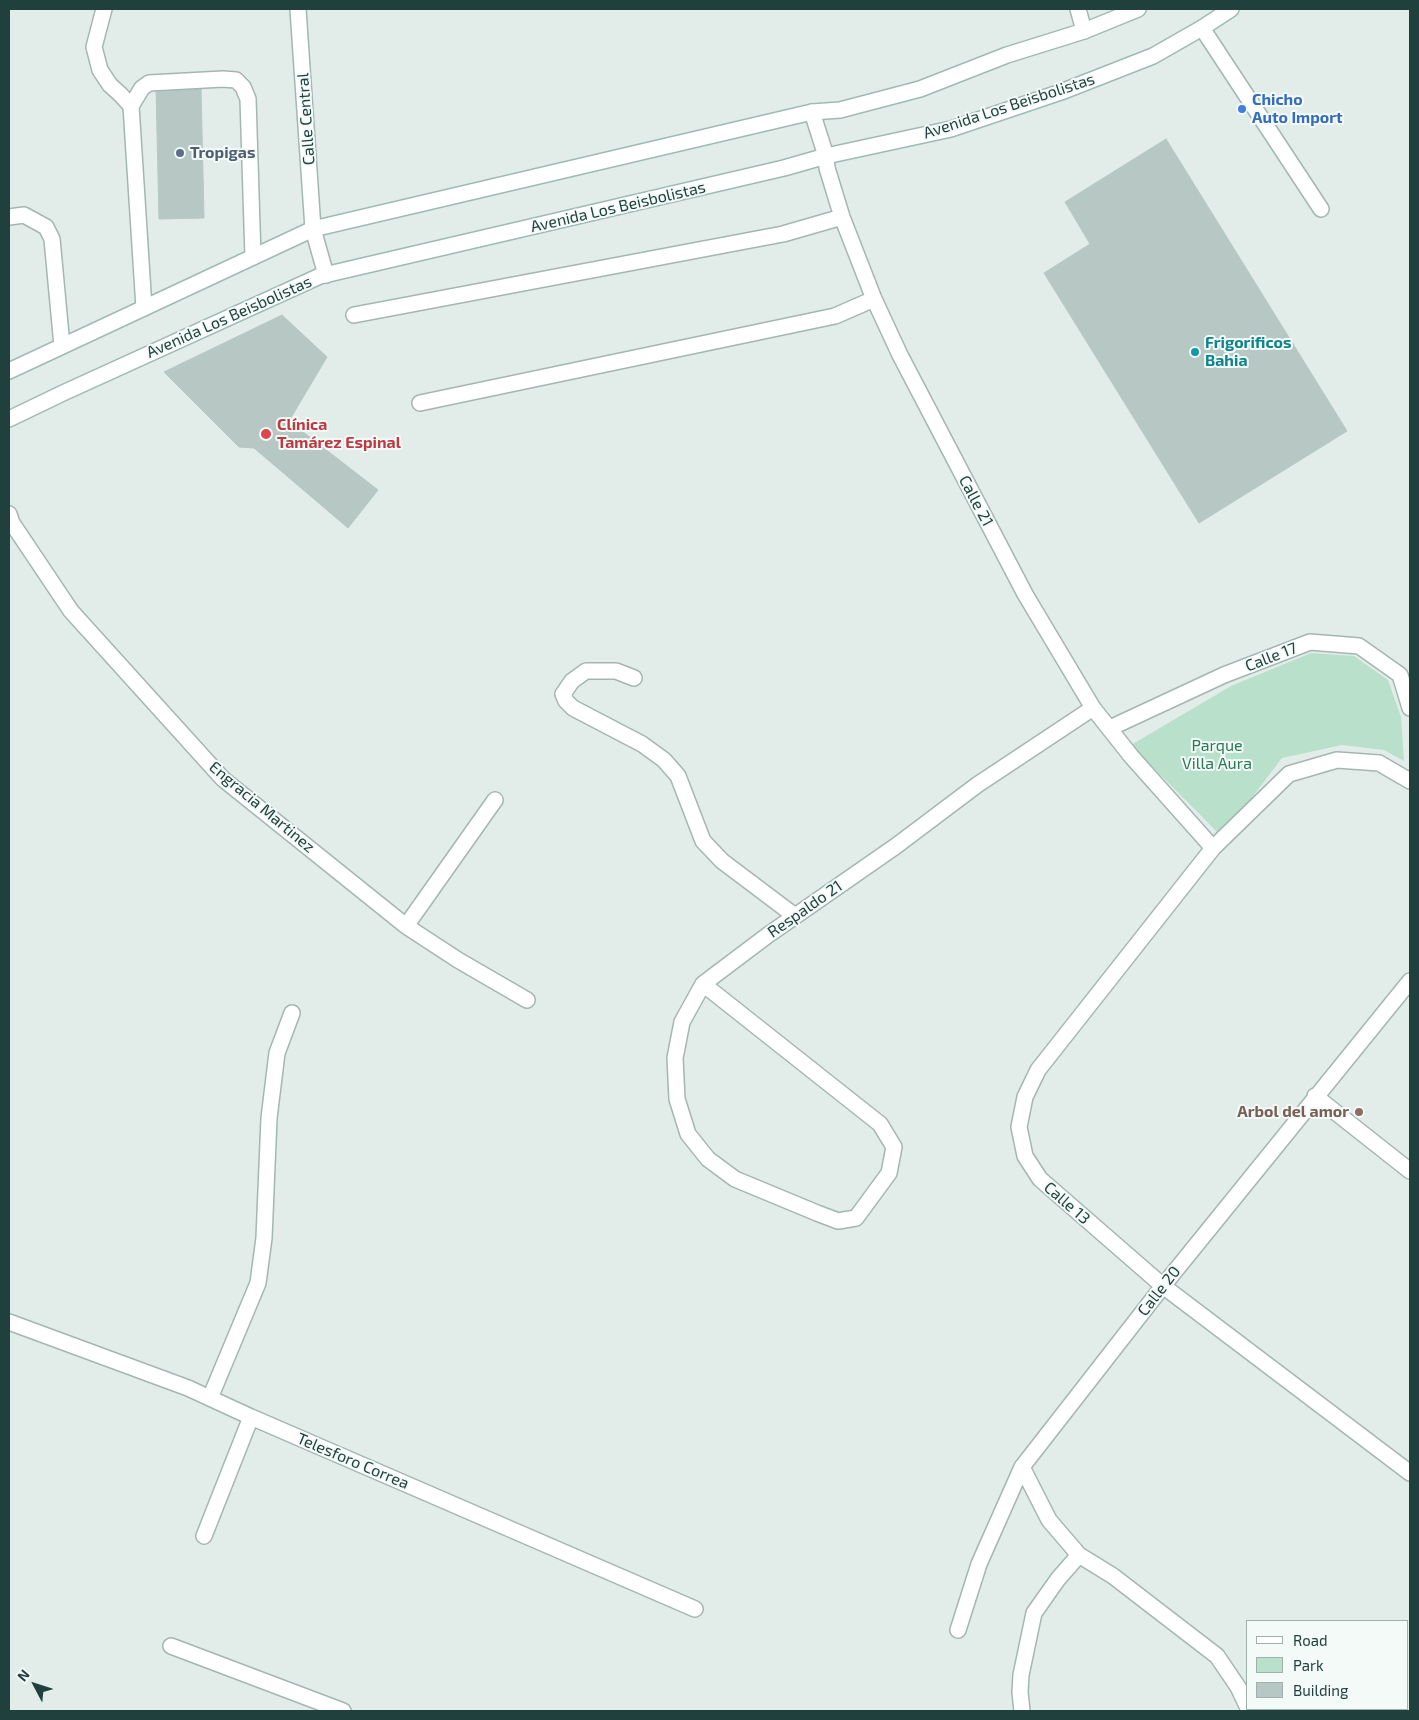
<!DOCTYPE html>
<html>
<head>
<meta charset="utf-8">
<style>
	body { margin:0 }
	#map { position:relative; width:1419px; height:1720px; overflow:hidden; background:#e2edea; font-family:"Exo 2",sans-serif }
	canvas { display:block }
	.frame { position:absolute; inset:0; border:10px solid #20403d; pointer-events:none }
	.legend { position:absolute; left:1246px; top:1620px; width:162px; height:90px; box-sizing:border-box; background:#f3faf7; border:1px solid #9fb0ad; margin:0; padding:6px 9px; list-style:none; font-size:15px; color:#20403d }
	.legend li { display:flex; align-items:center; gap:10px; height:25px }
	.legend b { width:25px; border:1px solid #9fb0ad }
	.north { position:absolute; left:10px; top:1660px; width:50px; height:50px; -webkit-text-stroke:4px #f3faf7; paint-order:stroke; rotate:310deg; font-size:14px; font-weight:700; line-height:20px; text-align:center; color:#20403d }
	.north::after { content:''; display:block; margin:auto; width:18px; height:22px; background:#20403d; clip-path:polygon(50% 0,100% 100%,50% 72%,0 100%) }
</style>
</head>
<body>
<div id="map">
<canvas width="1419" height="1720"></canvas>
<div class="frame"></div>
<ul class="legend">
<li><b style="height:6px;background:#fff"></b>Road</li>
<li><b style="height:14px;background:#b9e0ca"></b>Park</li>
<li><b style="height:14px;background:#b7c8c4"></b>Building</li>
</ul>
<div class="north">N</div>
</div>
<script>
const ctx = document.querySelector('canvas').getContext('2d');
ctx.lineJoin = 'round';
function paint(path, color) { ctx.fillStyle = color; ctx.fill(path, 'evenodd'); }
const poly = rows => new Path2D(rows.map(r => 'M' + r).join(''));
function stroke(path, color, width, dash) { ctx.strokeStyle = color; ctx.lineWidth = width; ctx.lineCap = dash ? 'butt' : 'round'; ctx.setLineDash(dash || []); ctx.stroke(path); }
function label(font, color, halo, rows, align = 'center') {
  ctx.font = font + ' "Exo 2",sans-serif'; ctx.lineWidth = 4; ctx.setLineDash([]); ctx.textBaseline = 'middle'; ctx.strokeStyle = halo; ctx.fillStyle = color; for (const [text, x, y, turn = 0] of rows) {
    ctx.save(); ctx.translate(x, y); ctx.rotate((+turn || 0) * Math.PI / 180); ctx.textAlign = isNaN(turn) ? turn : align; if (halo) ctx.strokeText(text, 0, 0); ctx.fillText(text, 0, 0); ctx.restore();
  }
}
const green = poly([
	[1311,653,1354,656,1388,680,1401,717,1404,761,1384,750,1342,745,1282,758,1222,837,1131,745,1231,686]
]);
const building = poly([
	[201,87,204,218,159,219,156,88,201,87],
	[1166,139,1347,431,1199,523,1044,273,1090,244,1065,202,1166,139],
	[282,315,327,357,289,421,378,490,348,528,254,448,239,447,164,372,282,315]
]);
const lane = poly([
	[104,9,94,47,100,70,110,85,120,94,131,106],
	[1078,9,1084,31],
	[1202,28,1321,209],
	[9,217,24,215,46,227,52,239,62,346],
	[144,308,131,106,142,88,149,83,223,79,236,80,243,87,248,99,253,257],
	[171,1646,343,1711]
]);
const street = poly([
	[298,9,313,229,326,275],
	[812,112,826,156,827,168,842,217,874,299,900,355,1025,594,1093,708,1131,756,1213,848],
	[354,315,783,234,842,217],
	[420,403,835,316,874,299],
	[9,514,12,523,71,611,223,779,406,926,458,960,527,1000],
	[634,678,616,671,586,671,572,681,563,694,566,701,573,708,642,744,664,760,678,776,703,841,722,861,795,916],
	[1110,728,1224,675,1310,642,1359,646,1400,675,1410,708],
	[1410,781,1379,763,1337,760,1289,774,1213,848,1038,1070,1025,1097,1019,1127,1025,1156,1040,1179,1163,1286,1410,1473],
	[406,926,495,800],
	[703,984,880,1124,894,1147,889,1173,856,1218,838,1221,817,1213,735,1179,708,1159,688,1134,677,1099,675,1058,682,1022,703,984,768,935,896,846,977,785,1093,708],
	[1315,1096,1410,1171],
	[9,1322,188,1388,251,1417,695,1609],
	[210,1398,258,1283,264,1238,269,1118,277,1053,292,1013],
	[1022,1467,1049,1520,1079,1555,1113,1576,1217,1656,1238,1687,1248,1708],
	[204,1536,251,1417],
	[958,1630,979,1564,1022,1467,1163,1286,1410,981],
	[1022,1711,1020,1692,1021,1675,1034,1613,1058,1579,1079,1555]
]);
const secondary = poly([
	[9,371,313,229,812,112,840,110,920,89,1007,55,1084,31,1138,9],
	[9,419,63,393,320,276,784,168,826,156,951,129,1061,92,1153,56,1202,28,1231,9]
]);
const markers = [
	[1242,109,5,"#3f7fe0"],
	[180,153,5,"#5c6f8a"],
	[1195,352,5,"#0f9aa8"],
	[266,434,6,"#e0444e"],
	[1359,1112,5,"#8d6e63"]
];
const shopNames = [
	["Chicho",1252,100],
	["Auto Import",1252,118]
];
const streetNames = [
	["Avenida Los Beisbolistas",1009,106,-18],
	["Calle Central",306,119,-94],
	["Avenida Los Beisbolistas",618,207,-13],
	["Avenida Los Beisbolistas",229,317,-24],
	["Calle 21",976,501,62],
	["Calle 17",1271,657,-21],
	["Engracia Martinez",262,807,40],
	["Respaldo 21",805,909,-35],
	["Calle 13",1067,1203,41],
	["Calle 20",1159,1291,-52],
	["Telesforo Correa",353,1461,23]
];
const serviceNames = [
	["Tropigas",190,153]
];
const cultureNames = [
	["Frigorificos",1205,343],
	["Bahia",1205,361]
];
const healthNames = [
	["Clínica",277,425],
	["Tamárez Espinal",277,443]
];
const parkNames = [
	["Parque",1217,746],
	["Villa Aura",1217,764]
];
const educationNames = [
	["Arbol del amor",1349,1112]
];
paint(green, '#b9e0ca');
paint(building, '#b7c8c4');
stroke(building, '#b4c8c3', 1);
stroke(lane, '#a4b6b3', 18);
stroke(street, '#a4b6b3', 18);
stroke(secondary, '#9fbab5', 18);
stroke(lane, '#fff', 15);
stroke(street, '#fff', 15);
stroke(secondary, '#fff', 15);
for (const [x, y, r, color] of markers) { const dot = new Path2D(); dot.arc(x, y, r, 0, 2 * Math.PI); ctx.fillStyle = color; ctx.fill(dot); stroke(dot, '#f3faf7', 2); }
label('bold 16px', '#366cbe', '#f3faf7', shopNames, 'left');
label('16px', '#20403d', '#f3faf7', streetNames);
label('bold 16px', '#4e5e75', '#f3faf7', serviceNames, 'left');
label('bold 16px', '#0d838f', '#f3faf7', cultureNames, 'left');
label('bold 16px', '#be3a42', '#f3faf7', healthNames, 'left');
label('16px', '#277a55', '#f3faf7', parkNames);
label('bold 16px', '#785e54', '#f3faf7', educationNames, 'right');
</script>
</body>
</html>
